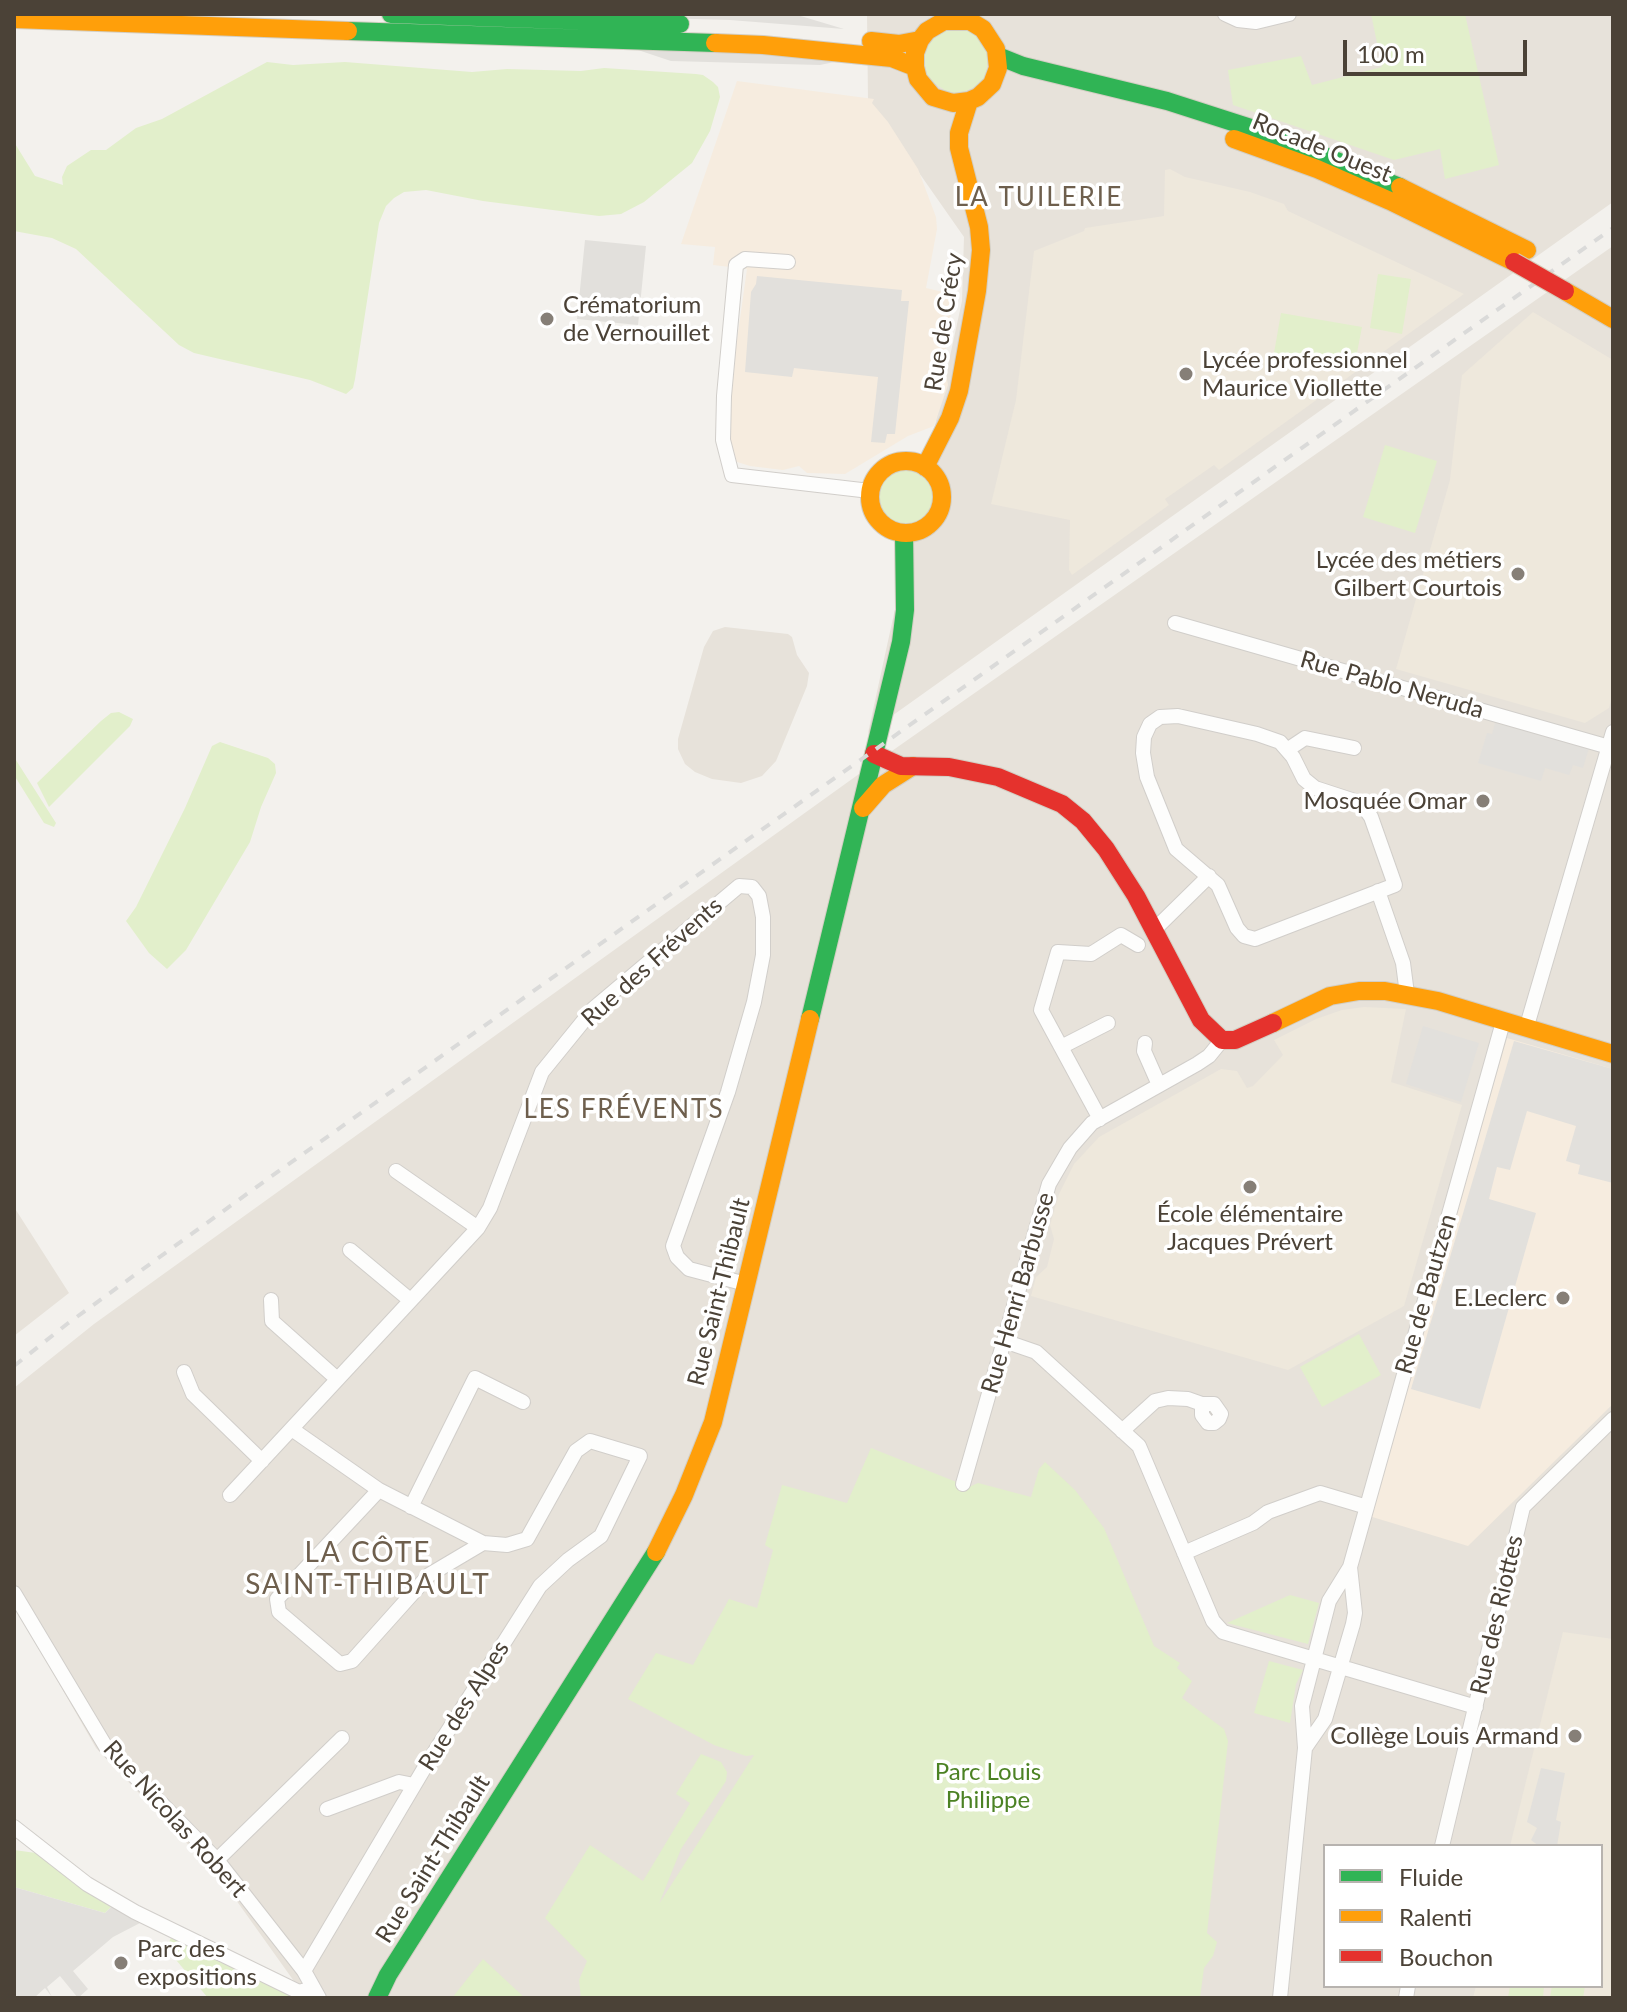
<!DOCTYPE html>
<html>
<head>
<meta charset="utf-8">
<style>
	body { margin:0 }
	#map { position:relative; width:1627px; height:2012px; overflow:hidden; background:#f3f1ed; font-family:Lato,sans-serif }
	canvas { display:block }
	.frame { position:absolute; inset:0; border:16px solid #4b4237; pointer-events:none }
	.legend { position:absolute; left:1323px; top:1844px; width:280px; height:144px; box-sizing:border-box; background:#fff; border:2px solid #b7b3af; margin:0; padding:10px 14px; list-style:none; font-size:24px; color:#4b4237 }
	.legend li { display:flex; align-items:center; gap:16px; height:40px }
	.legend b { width:40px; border:2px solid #b7b3af }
	.scale { position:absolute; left:1343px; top:40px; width:184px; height:36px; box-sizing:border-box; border:4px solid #4b4237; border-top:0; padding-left:10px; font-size:24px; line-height:28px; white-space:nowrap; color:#4b4237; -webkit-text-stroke:6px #fff; paint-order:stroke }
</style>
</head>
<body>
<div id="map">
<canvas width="1627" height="2012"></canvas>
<div class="frame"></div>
<ul class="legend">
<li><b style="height:10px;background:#30b455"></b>Fluide</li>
<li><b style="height:10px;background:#ff9f0a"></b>Ralenti</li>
<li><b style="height:10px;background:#e5322d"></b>Bouchon</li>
</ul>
<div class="scale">100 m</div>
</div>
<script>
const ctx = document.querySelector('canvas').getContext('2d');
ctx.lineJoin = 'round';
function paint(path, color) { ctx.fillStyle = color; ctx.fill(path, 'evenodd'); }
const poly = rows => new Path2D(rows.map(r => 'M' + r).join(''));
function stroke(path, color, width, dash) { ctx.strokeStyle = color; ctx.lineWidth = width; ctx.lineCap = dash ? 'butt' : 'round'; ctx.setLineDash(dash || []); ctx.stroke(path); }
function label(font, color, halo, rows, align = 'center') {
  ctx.font = font + ' Lato,sans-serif'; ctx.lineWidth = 7; ctx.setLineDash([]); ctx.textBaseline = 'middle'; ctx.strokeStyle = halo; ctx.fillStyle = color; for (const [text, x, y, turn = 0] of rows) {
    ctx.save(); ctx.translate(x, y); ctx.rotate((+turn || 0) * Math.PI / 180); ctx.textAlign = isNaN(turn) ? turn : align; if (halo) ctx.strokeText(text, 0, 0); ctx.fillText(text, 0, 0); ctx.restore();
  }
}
const residential = poly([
	[867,14,1613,14,1613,202,868,733,962,301,964,237,868,100],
	[1613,246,1613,1998,306,1998,221,1879,96,1748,14,1605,14,1388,94,1324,859,774],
	[1325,1846,1601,1846,1601,1986,1325,1986],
	[725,627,788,634,792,637,797,655,809,673,807,686,776,761,762,776,741,783,712,779,695,772,685,764,678,749,678,739,704,647,713,631],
	[14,1207,69,1293,14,1336]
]);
const commercial = poly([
	[737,81,874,99,872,103,888,122,918,169,936,217,937,229,926,288,943,292,959,284,951,312,944,362,948,385,934,426,908,436,845,474,807,473,799,466,783,470,750,466,734,461,722,446,747,269,713,265,715,247,681,244],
	[1507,1038,1613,1069,1613,1404,1468,1546,1369,1516]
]);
const education = poly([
	[1170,169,1185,177,1250,192,1284,204,1288,211,1464,294,1219,470,1214,465,1165,499,1169,505,1072,575,1069,570,1070,520,991,504,1016,400,1034,251,1084,231,1085,228,1164,216,1165,170],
	[1533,312,1613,360,1613,694,1609,708,1585,723,1396,669,1450,480,1462,375],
	[1364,1007,1406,1009,1391,1082,1462,1105,1404,1306,1288,1370,1031,1296,1036,1277,1047,1267,1054,1239,1050,1225,1059,1194,1074,1164,1099,1137,1221,1069,1237,1071,1247,1088,1253,1086,1283,1055,1274,1040,1316,1019,1342,1010],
	[1563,1632,1613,1639,1613,1998,1473,1998,1476,1986,1601,1986,1601,1846,1510,1846]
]);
const green = poly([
	[1371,14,1465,14,1499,165,1445,179,1440,149,1394,160,1233,105,1228,70,1301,56,1312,85,1382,67],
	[965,25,990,49,984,83,954,96,926,78,924,45,931,35],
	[267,62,293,65,345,62,472,72,507,69,581,71,604,68,696,74,703,75,713,82,718,87,720,97,710,131,692,163,644,202,621,214,599,216,483,201,426,190,404,192,394,198,386,206,379,223,355,379,353,388,346,394,310,380,194,353,179,345,76,249,52,238,14,231,14,142,35,176,63,185,62,177,67,166,91,150,106,150,136,128,162,119],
	[1378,274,1411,279,1402,334,1370,328],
	[1281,313,1362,327,1354,368,1274,353],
	[1385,445,1437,461,1415,533,1363,517],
	'878 497a28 28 0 1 1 56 0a28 28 0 1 1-56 0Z',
	[119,712,133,719,130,726,49,807,37,783,101,721,111,713],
	[220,742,268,758,275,764,276,773,261,807,250,842,186,950,167,969,149,953,126,921,136,907,185,808,212,746],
	[14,757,56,823,54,827,44,823,14,775],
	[1359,1334,1381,1375,1322,1407,1300,1367],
	[871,1448,969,1487,978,1483,1031,1497,1039,1469,1045,1462,1075,1490,1104,1528,1154,1646,1180,1663,1177,1668,1192,1681,1182,1698,1224,1729,1228,1741,1207,1933,1217,1942,1213,1956,1204,1968,1200,1998,581,1998,579,1980,587,1961,545,1918,590,1845,643,1881,690,1803,676,1794,701,1754,721,1762,727,1772,726,1781,681,1849,659,1904,754,1755,746,1756,714,1745,628,1699,656,1653,693,1665,729,1599,757,1608,773,1550,765,1545,782,1485,847,1503],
	[1290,1595,1319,1603,1308,1644,1227,1623],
	[1269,1661,1303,1670,1296,1684,1290,1723,1254,1713],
	[14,1850,36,1853,77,1886,112,1906,105,1913,14,1887],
	[171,1938,279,1988,293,1998,208,1998,166,1948],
	[483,1959,525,1998,452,1998],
	[1510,1986,1544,1986,1543,1998,1508,1998],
	[1552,1986,1585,1986,1583,1998,1550,1998]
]);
const parking = poly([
	[638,14,794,14,844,29,730,20,624,17],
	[626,46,844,60,820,65,671,61],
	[585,240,646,246,638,325,577,319],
	[757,276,902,290,901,301,909,301,895,434,887,434,885,443,871,442,878,377,794,368,792,377,745,372,751,292,756,284],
	[1495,723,1589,748,1583,768,1573,765,1569,775,1545,768,1541,781,1478,763,1487,733,1492,734],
	[1423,1026,1479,1043,1461,1102,1406,1084],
	[1514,1041,1613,1069,1613,1183,1578,1174,1580,1165,1566,1161,1576,1126,1527,1111,1510,1170,1497,1167,1489,1199,1536,1213,1480,1409,1411,1389],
	[1541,1768,1565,1773,1556,1820,1561,1822,1557,1846,1539,1846,1531,1840,1537,1828,1527,1822],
	[14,1887,105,1913,112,1906,140,1923,113,1937,73,1971,88,1989,78,1998,60,1976,47,1987,52,1997,45,1988,34,1998,14,1998]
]);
const street = poly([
	[1225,14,1238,20,1256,22,1289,14],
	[788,262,745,259,736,265,724,396,723,440,732,475,870,491],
	[1175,623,1609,747],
	[1178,716,1257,734,1280,742,1293,757,1304,779,1315,788,1361,803,1371,817,1395,885,1255,939,1244,936,1237,928,1218,885,1176,849,1147,777,1143,753,1144,737,1150,724,1160,717,1178,716],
	[1287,750,1305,738,1354,748],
	[1378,891,1403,963,1407,994],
	[1154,930,1209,876],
	[1526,1029,1613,732],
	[1145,1043,1144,1051,1159,1085],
	[1061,1047,1108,1023],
	[1100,1119,1041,1010,1058,952,1091,954,1121,935,1138,945],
	[396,1171,478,1228],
	[350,1250,410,1300],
	[271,1300,272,1321,336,1378],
	[1004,1341,1036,1352,1139,1446,1213,1621,1223,1632,1476,1707],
	[184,1372,193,1394,262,1461],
	[293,1430,379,1490,483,1543,507,1545,527,1539,576,1451,590,1441,640,1456,601,1536,568,1560,540,1586,425,1767,304,1971],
	[1122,1431,1155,1401,1168,1398,1188,1399,1202,1404,1202,1415,1208,1423,1214,1423,1219,1419,1221,1414,1214,1404,1202,1404],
	[963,1484,1049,1184,1070,1148,1092,1123,1197,1064,1209,1056,1222,1040],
	[379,1490,277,1599,279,1612,340,1664,352,1661,429,1575,483,1543],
	[230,1495,478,1228,490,1208,542,1072,594,1008,739,886,752,887,759,896,763,917,763,955,754,1002,728,1092,673,1246,677,1257,689,1269,746,1284],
	[411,1507,475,1378,523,1402],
	[1184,1553,1253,1523,1268,1512,1320,1493,1367,1507],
	[14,1593,106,1747,217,1860,304,1971,319,1998],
	[1305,1748,1325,1719,1353,1624,1355,1613,1350,1567],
	[327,1809,399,1782,414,1785],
	[14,1827,87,1884,135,1912,299,1992,313,1988],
	[1442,1846,1523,1507,1613,1419],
	[217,1860,342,1738],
	[1280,1998,1305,1748,1302,1706,1329,1601,1350,1567,1503,1022],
	[1406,1998,1408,1986]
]);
const fast = poly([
	[391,14,680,24],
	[348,31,715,43],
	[998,56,1023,66,1167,101,1276,136,1400,187],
	[810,1019,901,642,905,610,904,533],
	[377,1998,388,1975,656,1552]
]);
const slow = poly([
	[14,19,348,31],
	[871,41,899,44,920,40,927,31,944,21,970,21,983,29,996,49,998,68,992,84,978,97,969,101,953,103,933,97,918,79,915,67,915,53,920,40],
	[715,43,763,45,892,58,915,67],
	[1234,139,1317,169,1390,201,1514,262],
	[1400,187,1527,250],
	[1565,291,1613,319],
	'870 497a36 36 0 1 1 72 0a36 36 0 1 1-72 0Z',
	[925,467,950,418,959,391,977,291,981,250,979,227,959,148,959,133,969,101],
	[863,808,883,785,913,766],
	[1273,1023,1330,996,1359,991,1385,991,1438,1001,1613,1054],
	[656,1552,684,1495,713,1422,810,1019]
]);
const jam = poly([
	[874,754,901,766,949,767,998,777,1062,804,1083,821,1106,849,1136,896,1201,1020,1222,1040,1235,1040,1273,1023]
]);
const rail = poly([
	[14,1366,67,1324,269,1178,1613,228]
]);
const jamBridge = poly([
	[1514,262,1565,291]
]);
const markers = [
	[547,319,8,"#867f77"],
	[1186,374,8,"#867f77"],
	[1518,574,8,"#867f77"],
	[1483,801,8,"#867f77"],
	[1250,1187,8,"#867f77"],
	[1563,1298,8,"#867f77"],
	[1575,1736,8,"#867f77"],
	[121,1963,8,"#867f77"]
];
const streetNames = [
	["Rocade Ouest",1322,148,22],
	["Rue de Crécy",944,322,-81],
	["Rue Pablo Neruda",1392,685,16],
	["Rue des Frévents",652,962,-42],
	["Rue Saint-Thibault",719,1292,-76],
	["Rue Henri Barbusse",1018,1293,-74],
	["Rue de Bautzen",1426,1294,-74],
	["Rue des Riottes",1497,1615,-77],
	["Rue des Alpes",464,1706,-58],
	["Rue Nicolas Robert",175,1819,48],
	["Rue Saint-Thibault",433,1859,-58]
];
const poiNames = [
	["Crématorium",563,305,"left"],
	["de Vernouillet",563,333,"left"],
	["Lycée professionnel",1202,360,"left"],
	["Maurice Viollette",1202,388,"left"],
	["Lycée des métiers",1502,560],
	["Gilbert Courtois",1502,588],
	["Mosquée Omar",1467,801],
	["École élémentaire",1250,1214,"center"],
	["Jacques Prévert",1250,1242,"center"],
	["E.Leclerc",1547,1298],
	["Collège Louis Armand",1559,1736],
	["Parc des",137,1949,"left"],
	["expositions",137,1977,"left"]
];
const parkNames = [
	["Parc Louis",988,1772],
	["Philippe",988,1800]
];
const neighbourhoodNames = [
	["LA TUILERIE",1039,198],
	["LES FRÉVENTS",624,1110]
];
const quarterNames = [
	["LA CÔTE",368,1553],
	["SAINT-THIBAULT",368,1585]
];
paint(residential, '#e7e2da');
paint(commercial, '#f6ecdf');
paint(education, '#eee8dc');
paint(green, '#e2efcb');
paint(parking, '#e2e0dc');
stroke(street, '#d1ceca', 16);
stroke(fast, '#d3cec3', 20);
stroke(slow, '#d3cec3', 20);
stroke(jam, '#d3cec3', 20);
stroke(street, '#fdfdfc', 14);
stroke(fast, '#30b455', 18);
stroke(slow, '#ff9f0a', 18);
stroke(jam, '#e5322d', 18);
stroke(rail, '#dadad9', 4, [10, 10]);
stroke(jamBridge, '#d6ccb9', 20, []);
stroke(jamBridge, '#e5322d', 18);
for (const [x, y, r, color] of markers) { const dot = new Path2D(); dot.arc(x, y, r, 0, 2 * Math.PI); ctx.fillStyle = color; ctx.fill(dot); stroke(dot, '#fff', 3); }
label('24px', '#4b4237', '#fff', streetNames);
label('24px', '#4b4237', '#fff', poiNames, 'right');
label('24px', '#4c8224', '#fff', parkNames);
ctx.letterSpacing = '2px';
label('26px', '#6e5f4d', '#fff', neighbourhoodNames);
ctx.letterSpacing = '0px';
ctx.letterSpacing = '2px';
label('28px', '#6e5f4d', '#fff', quarterNames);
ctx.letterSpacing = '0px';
</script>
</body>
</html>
